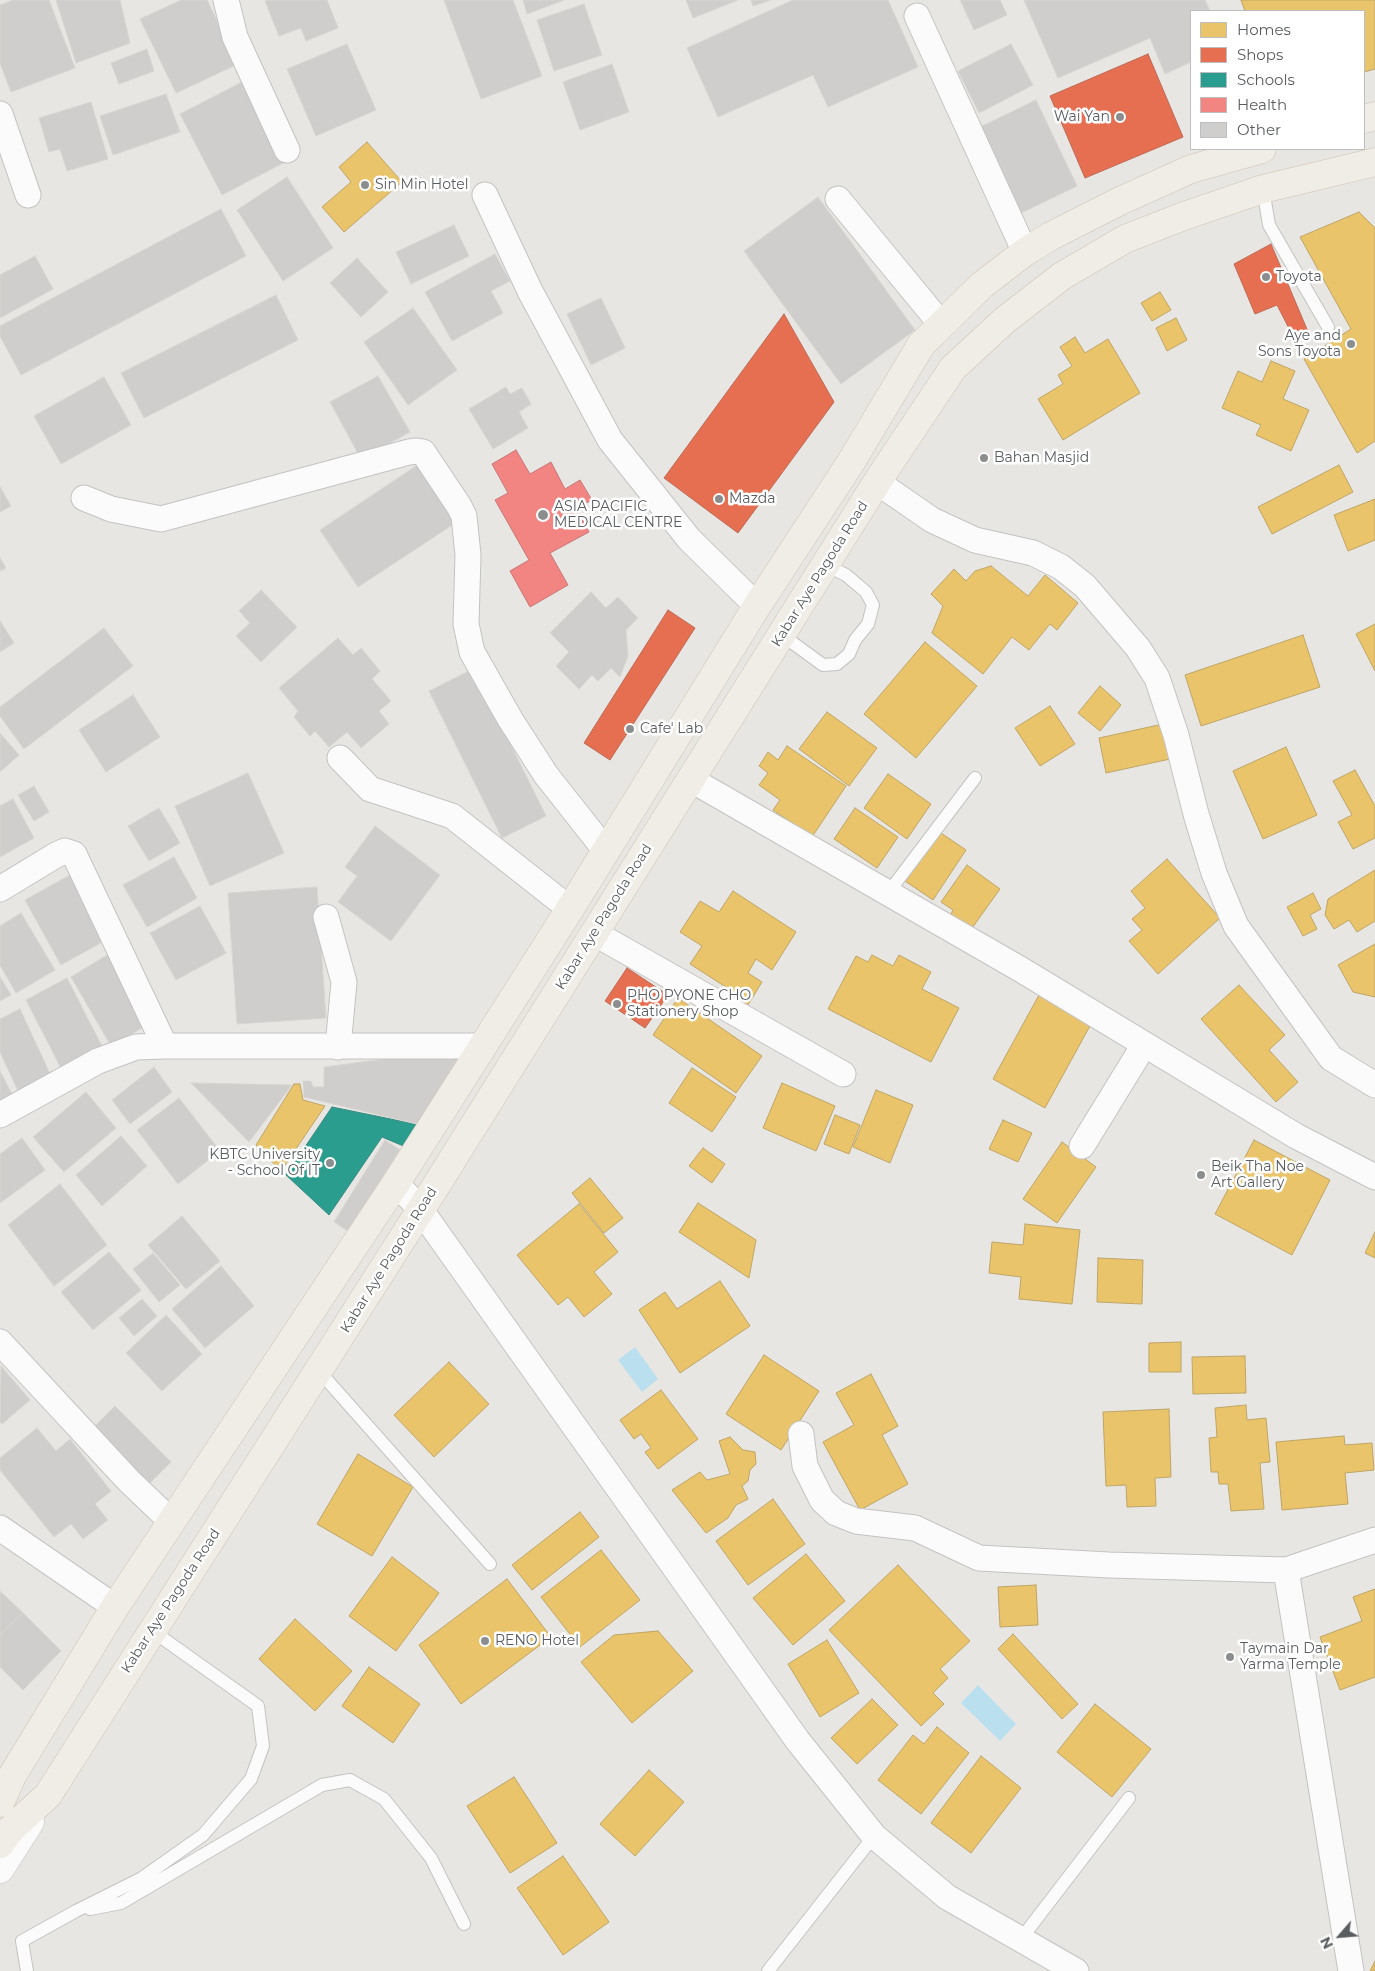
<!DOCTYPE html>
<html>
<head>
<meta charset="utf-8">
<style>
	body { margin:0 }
	#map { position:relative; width:1375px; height:1971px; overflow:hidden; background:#e8e6e2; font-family:Montserrat,sans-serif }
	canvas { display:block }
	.legend { position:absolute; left:1190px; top:10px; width:175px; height:140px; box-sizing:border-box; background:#fff; border:1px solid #bdbebf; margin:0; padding:6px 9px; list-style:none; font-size:15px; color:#595d60 }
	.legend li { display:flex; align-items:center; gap:10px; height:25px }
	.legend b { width:25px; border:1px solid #bdbebf }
	.north { position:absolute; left:1315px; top:1911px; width:50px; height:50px; -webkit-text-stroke:4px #fff; paint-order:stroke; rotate:243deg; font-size:14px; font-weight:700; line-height:20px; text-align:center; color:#595d60 }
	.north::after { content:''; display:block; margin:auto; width:18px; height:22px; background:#595d60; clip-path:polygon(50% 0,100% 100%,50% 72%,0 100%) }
</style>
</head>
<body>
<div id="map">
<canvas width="1375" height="1971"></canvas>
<ul class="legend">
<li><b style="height:14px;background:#e9c46a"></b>Homes</li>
<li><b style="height:14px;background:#e76f51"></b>Shops</li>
<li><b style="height:14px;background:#2a9d8f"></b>Schools</li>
<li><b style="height:14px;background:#f28482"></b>Health</li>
<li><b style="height:14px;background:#d0cecc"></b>Other</li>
</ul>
<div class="north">N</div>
</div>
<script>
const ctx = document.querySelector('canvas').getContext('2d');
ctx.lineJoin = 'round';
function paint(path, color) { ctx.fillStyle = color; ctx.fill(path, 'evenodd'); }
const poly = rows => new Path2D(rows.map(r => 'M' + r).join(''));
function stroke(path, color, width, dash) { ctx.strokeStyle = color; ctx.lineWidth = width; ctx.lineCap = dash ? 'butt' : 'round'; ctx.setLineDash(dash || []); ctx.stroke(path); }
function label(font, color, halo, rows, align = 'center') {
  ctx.font = font + ' Montserrat,sans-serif'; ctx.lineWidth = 5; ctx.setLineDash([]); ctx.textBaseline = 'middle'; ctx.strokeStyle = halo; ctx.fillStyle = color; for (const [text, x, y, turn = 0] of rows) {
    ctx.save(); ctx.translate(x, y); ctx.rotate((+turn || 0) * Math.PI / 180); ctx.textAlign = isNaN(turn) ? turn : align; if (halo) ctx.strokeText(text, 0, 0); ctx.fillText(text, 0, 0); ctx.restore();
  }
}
const water = poly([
	[635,1347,658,1379,642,1392,618,1360],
	[978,1685,1016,1724,1000,1741,961,1703]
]);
const homes = poly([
	[1241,0,1375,0,1375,69,1364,72,1364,11,1245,11,1241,0],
	[367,142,402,182,344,232,322,207,351,182,339,167,367,142],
	[1359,212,1375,228,1375,441,1357,453,1304,359,1351,329,1300,237,1359,212],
	[1160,292,1171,310,1152,321,1141,303,1160,292],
	[1176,318,1187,340,1167,351,1156,328,1176,318],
	[1075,337,1085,353,1108,339,1140,393,1063,440,1038,399,1063,384,1058,375,1072,366,1060,347,1075,337],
	[1271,361,1295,371,1283,399,1309,410,1291,451,1256,435,1261,425,1222,408,1238,371,1262,382,1271,361],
	[1339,465,1353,492,1272,534,1258,507,1339,465],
	[1375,499,1375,540,1348,551,1334,515,1375,499],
	[991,566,1028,596,1045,575,1078,603,1057,630,1050,624,1029,650,1012,637,983,674,932,633,943,606,931,594,954,569,966,581,975,571,991,566],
	[1375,624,1375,671,1356,634,1375,624],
	[1303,635,1320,687,1201,726,1185,675,1303,635],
	[925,642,977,686,916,758,864,714,925,642],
	[1100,686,1121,705,1100,731,1078,713,1100,686],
	[1050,706,1075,744,1040,766,1015,728,1050,706],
	[827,712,877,748,849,786,799,749,827,712],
	[1163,724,1170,759,1106,773,1099,738,1163,724],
	[787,746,846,786,812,837,773,810,780,800,759,785,768,773,759,766,768,752,778,760,787,746],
	[1286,747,1317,815,1263,839,1233,771,1286,747],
	[1355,770,1375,806,1375,838,1353,849,1338,822,1352,815,1333,781,1355,770],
	[888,774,931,804,907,839,864,808,888,774],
	[855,808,898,837,877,868,834,839,855,808],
	[938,831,966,850,933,900,905,881,938,831],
	[1167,859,1220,918,1158,974,1129,941,1142,930,1132,919,1145,908,1131,891,1167,859],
	[967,865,1000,889,970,931,950,916,953,910,941,902,967,865],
	[1375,870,1375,921,1357,932,1349,920,1334,929,1325,915,1328,899,1375,870],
	[733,891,796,932,772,970,756,959,748,973,762,982,740,1018,726,1008,735,993,690,964,702,946,680,932,700,901,719,912,733,891],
	[1313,893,1321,909,1310,915,1317,929,1303,936,1287,907,1313,893],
	[1375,944,1375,997,1353,992,1338,965,1375,944],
	[872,955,893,966,899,955,931,972,922,989,959,1008,931,1062,828,1009,856,956,868,962,872,955],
	[1239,985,1285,1035,1269,1050,1298,1082,1276,1102,1201,1019,1239,985],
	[1039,995,1091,1024,1045,1108,993,1079,1039,995],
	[678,998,762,1056,736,1093,653,1035,678,998],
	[692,1068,736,1097,712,1132,669,1103,692,1068],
	[782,1083,835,1106,816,1151,763,1128,782,1083],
	[294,1084,300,1084,303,1100,325,1106,281,1171,256,1145,294,1084],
	[876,1090,913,1105,890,1163,853,1147,876,1090],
	[835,1115,860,1125,849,1154,824,1144,835,1115],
	[1003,1120,1032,1133,1018,1162,989,1149,1003,1120],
	[1254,1140,1330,1180,1292,1255,1215,1214,1254,1140],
	[1062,1142,1096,1167,1057,1223,1023,1199,1062,1142],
	[703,1148,725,1164,712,1183,689,1166,703,1148],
	[590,1178,623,1218,604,1233,572,1193,590,1178],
	[698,1203,756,1240,749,1278,679,1232,698,1203],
	[579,1204,618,1252,594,1272,612,1294,584,1317,568,1297,558,1305,517,1255,579,1204],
	[1025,1224,1080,1230,1072,1304,1019,1299,1021,1277,989,1273,992,1242,1023,1245,1025,1224],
	[1375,1232,1375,1258,1365,1253,1375,1232],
	[1098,1258,1143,1260,1142,1304,1097,1302,1098,1258],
	[720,1281,750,1326,680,1373,639,1310,665,1292,677,1309,720,1281],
	[1181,1342,1181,1372,1149,1372,1149,1343,1181,1342],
	[764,1355,819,1391,781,1450,726,1414,764,1355],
	[1245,1356,1246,1393,1193,1394,1192,1357,1245,1356],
	[449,1362,489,1404,434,1457,394,1415,449,1362],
	[871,1374,898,1426,882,1435,908,1484,860,1510,823,1442,854,1425,836,1393,871,1374],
	[661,1390,698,1439,658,1469,645,1452,651,1448,641,1434,634,1439,620,1420,661,1390],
	[1246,1405,1247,1420,1266,1418,1270,1462,1260,1463,1264,1509,1231,1511,1228,1484,1219,1484,1218,1472,1211,1472,1209,1438,1217,1437,1215,1408,1246,1405],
	[1169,1409,1171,1477,1155,1478,1156,1506,1127,1507,1126,1485,1106,1486,1103,1412,1169,1409],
	[1344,1436,1345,1445,1372,1443,1374,1470,1345,1473,1348,1504,1282,1510,1276,1442,1344,1436],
	[730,1437,743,1450,755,1452,756,1464,750,1470,748,1481,742,1486,748,1499,736,1505,728,1518,706,1533,672,1490,700,1472,707,1480,730,1474,719,1441,730,1437],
	[358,1454,413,1487,372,1556,317,1524,358,1454],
	[773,1499,805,1544,748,1585,716,1541,773,1499],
	[580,1512,599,1537,532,1590,512,1565,580,1512],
	[601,1550,640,1600,580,1647,541,1597,601,1550],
	[806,1554,845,1601,793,1645,753,1598,806,1554],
	[392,1557,439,1593,396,1651,349,1616,392,1557],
	[898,1565,970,1641,940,1669,948,1678,933,1693,944,1704,921,1726,829,1630,898,1565],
	[507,1579,551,1637,461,1704,419,1645,507,1579],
	[1036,1585,1038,1625,1000,1627,998,1587,1036,1585],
	[1375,1589,1375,1677,1340,1690,1320,1637,1362,1621,1353,1597,1375,1589],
	[295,1619,352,1671,315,1711,259,1659,295,1619],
	[658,1631,693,1671,632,1723,581,1662,614,1635,658,1631],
	[1013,1634,1078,1704,1062,1719,998,1649,1013,1634],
	[827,1640,859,1693,820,1717,788,1664,827,1640],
	[369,1667,420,1704,393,1743,342,1706,369,1667],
	[872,1699,898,1725,857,1764,831,1738,872,1699],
	[1095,1704,1151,1749,1112,1797,1057,1752,1095,1704],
	[937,1727,969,1753,921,1814,878,1780,913,1735,924,1744,937,1727],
	[981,1756,1021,1788,971,1853,931,1823,981,1756],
	[649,1770,684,1802,635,1856,600,1824,649,1770],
	[514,1777,557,1843,510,1873,467,1806,514,1777],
	[563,1856,609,1922,563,1955,517,1888,563,1856],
	[1375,1961,1375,1971,1370,1971,1375,1961]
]);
const shops = poly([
	[1148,54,1183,137,1085,178,1050,96,1148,54],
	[1271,244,1309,334,1295,340,1277,305,1255,314,1234,264,1271,244],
	[784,314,834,402,738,533,664,478,784,314],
	[668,610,695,628,610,760,584,743,668,610],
	[627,968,668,995,645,1028,605,1001,627,968]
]);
const schools = poly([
	[332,1107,425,1126,413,1150,382,1137,329,1215,286,1175,332,1107]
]);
const health = poly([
	[516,450,530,474,551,462,565,489,580,480,592,500,576,508,589,532,550,553,568,585,530,607,510,571,529,560,495,500,508,493,492,464,516,450]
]);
const building = poly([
	[13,0,49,0,75,68,11,92,0,63,0,5,13,0],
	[56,0,120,0,130,43,76,63,56,0],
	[181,0,207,0,238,64,176,93,140,19,181,0],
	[267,0,327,0,338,28,306,41,301,28,279,36,265,1,267,0],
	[444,0,513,0,542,76,481,99,444,0],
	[523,0,564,0,527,14,523,0],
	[686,0,738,0,693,18,686,0],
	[751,0,771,0,753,6,751,0],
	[793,0,888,0,918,67,828,107,813,75,718,117,687,48,793,0],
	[960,0,1000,0,1007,15,974,30,960,0],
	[1024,0,1205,0,1210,11,1191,11,1191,62,1165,74,1150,38,1058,78,1024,0],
	[584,4,602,55,554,71,537,20,584,4],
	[347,44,376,110,316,136,287,69,347,44],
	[1011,44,1033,85,979,113,958,71,1011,44],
	[147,49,154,71,119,84,111,63,147,49],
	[612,64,629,112,580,130,563,82,612,64],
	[246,80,287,161,222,195,180,114,246,80],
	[166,94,180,132,113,155,100,116,166,94],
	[1036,100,1077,186,1019,214,978,128,1036,100],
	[91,102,108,159,67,171,60,149,49,152,39,118,91,102],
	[287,177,333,248,283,281,237,210,287,177],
	[818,197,915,330,841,384,744,251,818,197],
	[221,209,246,256,21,375,0,336,0,326,221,209],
	[454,225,469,256,411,284,396,252,454,225],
	[495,254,510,281,491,291,503,313,452,341,425,292,495,254],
	[35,256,53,289,0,318,0,275,35,256],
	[357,258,388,292,361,317,330,283,357,258],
	[276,295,298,340,144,418,121,373,276,295],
	[601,298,625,348,591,365,567,314,601,298],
	[413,308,457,370,408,405,364,342,413,308],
	[378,376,410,432,361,459,330,402,378,376],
	[104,377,131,425,61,464,34,416,104,377],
	[506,387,510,394,522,388,531,404,519,412,528,428,493,449,469,409,506,387],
	[425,460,463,518,358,587,320,530,425,460],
	[0,487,11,506,0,512,0,487],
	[0,558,6,568,0,571,0,558],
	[261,590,297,627,261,662,236,636,250,623,239,611,261,590],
	[591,592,606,608,618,597,638,618,626,630,628,656,620,677,611,668,598,681,592,675,579,689,556,666,569,652,550,633,591,592],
	[0,621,14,643,0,652,0,621],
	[104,628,133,666,24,749,0,716,0,707,104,628],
	[338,638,353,655,361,648,380,671,372,679,391,701,379,711,389,724,361,748,347,732,329,747,315,731,310,736,294,717,298,711,279,688,338,638],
	[473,669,546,816,502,838,429,691,473,669],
	[133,695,160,737,106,772,79,730,133,695],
	[0,733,19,755,0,772,0,733],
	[248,773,284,853,210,886,175,806,248,773],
	[34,786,49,812,34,821,18,795,34,786],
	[13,799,34,838,0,857,0,806,13,799],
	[159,808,180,843,149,861,128,826,159,808],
	[375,826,440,875,391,941,338,902,357,876,345,867,375,826],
	[174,857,197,898,147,927,123,885,174,857],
	[70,875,106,940,61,965,25,900,70,875],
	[317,887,326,1018,237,1024,228,893,317,887],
	[200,906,226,953,176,980,150,933,200,906],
	[21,913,55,970,16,993,0,965,0,926,21,913],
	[107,955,147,1025,111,1046,71,977,107,955],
	[0,977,11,995,0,1001,0,977],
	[67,978,106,1054,65,1076,26,1000,67,978],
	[20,1009,52,1078,19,1093,0,1052,0,1019,20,1009],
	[483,1046,425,1126,304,1097,303,1081,311,1081,313,1087,324,1087,324,1067,483,1046],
	[154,1067,172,1092,130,1124,112,1100,154,1067],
	[0,1071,15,1100,0,1107,0,1071],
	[191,1083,292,1085,249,1142,191,1083],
	[86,1092,116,1128,64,1172,33,1137,86,1092],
	[179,1098,220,1151,178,1184,137,1130,179,1098],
	[121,1136,147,1166,102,1206,76,1175,121,1136],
	[22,1138,45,1170,0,1203,0,1154,22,1138],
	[385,1140,400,1150,348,1231,334,1222,385,1140],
	[60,1184,107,1245,54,1286,8,1225,60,1184],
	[182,1216,220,1261,186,1289,148,1245,182,1216],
	[109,1252,141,1290,93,1330,61,1292,109,1252],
	[153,1253,180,1285,159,1302,133,1269,153,1253],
	[221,1266,254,1306,205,1348,172,1309,221,1266],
	[142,1299,157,1316,134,1336,119,1318,142,1299],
	[166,1315,202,1354,162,1391,126,1353,166,1315],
	[1,1366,30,1400,2,1424,0,1422,1,1366],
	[115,1406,171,1462,143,1490,87,1434,115,1406],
	[37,1428,56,1451,70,1439,111,1491,95,1504,108,1520,83,1539,71,1524,54,1537,0,1470,0,1458,37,1428],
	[0,1591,23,1613,0,1635,0,1591],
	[23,1613,61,1651,23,1690,0,1667,0,1635,23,1613]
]);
const lane = poly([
	[1263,189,1269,225,1328,327],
	[782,635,823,665,837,664,849,654,855,640,868,624,873,605,866,592,846,575,825,565],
	[888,893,975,778],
	[319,1371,490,1564],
	[90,1909,121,1903,322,1785,350,1780,384,1799,431,1858,464,1924],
	[1021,1939,1129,1798],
	[27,1971,22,1941,76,1911,142,1878,203,1835,251,1779,263,1746,258,1706,151,1630],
	[768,1971,874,1836]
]);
const street = poly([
	[226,0,235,37,287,150],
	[917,16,1025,252],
	[0,114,28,195],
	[485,195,530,291,610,440,689,539,757,606],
	[838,199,941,324],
	[877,482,932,520,975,540,1033,553,1061,567,1085,586,1138,648,1157,678,1176,735,1196,814,1214,873,1236,926,1331,1058,1375,1085],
	[84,498,111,509,161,519,409,452,417,451,423,452,459,506,464,516,468,555,466,624,472,652,510,719,546,775,606,851],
	[340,758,370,789,452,816,570,909],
	[690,779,1020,969,1296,1136,1375,1177],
	[0,889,56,855,65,851,74,854,165,1046],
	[326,917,344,982,338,1047],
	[594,933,843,1074],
	[0,1115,98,1061,136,1047,165,1046,483,1046],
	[1082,1146,1144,1045],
	[396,1183,420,1209,798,1741,874,1836,947,1897,1076,1971],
	[0,1342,129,1481,172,1522],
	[801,1434,805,1466,822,1500,836,1513,856,1521,915,1528,979,1558,1109,1565,1286,1570,1375,1540],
	[0,1528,115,1607],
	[1286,1570,1351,1971]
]);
const secondary = poly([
	[0,1869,30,1822]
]);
const primary = poly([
	[1364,119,1375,116],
	[0,1803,12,1776,115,1607,396,1183,570,909,757,606,851,462,921,345,982,285,1025,252,1051,236,1120,201,1191,169,1262,149],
	[0,1844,11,1829,48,1795,432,1192,877,482,953,368,1005,320,1062,276,1125,239,1184,216,1263,189,1375,162]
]);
const markers = [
	[1120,117,5,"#8b8d8e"],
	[365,185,5,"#8b8d8e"],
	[1266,277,5,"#8b8d8e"],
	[1351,344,5,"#8b8d8e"],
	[984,458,5,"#8b8d8e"],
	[719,499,5,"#8b8d8e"],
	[543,515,6,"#8b8d8e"],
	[630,729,5,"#8b8d8e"],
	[617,1004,5,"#8b8d8e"],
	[330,1163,5,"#8b8d8e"],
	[1201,1175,5,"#8b8d8e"],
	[485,1641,5,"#8b8d8e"],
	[1230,1657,5,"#8b8d8e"]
];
const poiNames = [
	["Wai Yan",1110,117,"right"],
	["Sin Min Hotel",375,185],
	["Toyota",1276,277],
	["Aye and",1341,336,"right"],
	["Sons Toyota",1341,352,"right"],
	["Bahan Masjid",994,458],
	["Mazda",729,499],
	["ASIA PACIFIC",554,507],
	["MEDICAL CENTRE",554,523],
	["Cafe' Lab",640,729],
	["PHO PYONE CHO",627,996],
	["Stationery Shop",627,1012],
	["KBTC University",320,1155,"right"],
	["- School Of IT",320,1171,"right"],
	["Beik Tha Noe",1211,1167],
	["Art Gallery",1211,1183],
	["RENO Hotel",495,1641],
	["Taymain Dar",1240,1649],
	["Yarma Temple",1240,1665]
];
const streetNames = [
	["Kabar Aye Pagoda Road",820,574,-58],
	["Kabar Aye Pagoda Road",604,917,-58],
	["Kabar Aye Pagoda Road",389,1260,-58],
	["Kabar Aye Pagoda Road",171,1601,-57]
];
paint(water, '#bae0ef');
paint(homes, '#e9c46a');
stroke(homes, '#bea567', 1);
paint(shops, '#e76f51');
stroke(shops, '#bc6a56', 1);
paint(schools, '#2a9d8f');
stroke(schools, '#388a81', 1);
paint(health, '#f28482');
stroke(health, '#c47878', 1);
paint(building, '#d0cecc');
stroke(building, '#d7d5d2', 1);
stroke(lane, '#c4c3c3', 14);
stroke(street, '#c4c3c3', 27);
stroke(secondary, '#c3c3c3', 29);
stroke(primary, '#cec2b3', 29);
stroke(lane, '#fcfbfb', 12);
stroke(street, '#fcfbfb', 25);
stroke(secondary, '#fcfbfb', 28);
stroke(primary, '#f0ede6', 28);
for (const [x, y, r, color] of markers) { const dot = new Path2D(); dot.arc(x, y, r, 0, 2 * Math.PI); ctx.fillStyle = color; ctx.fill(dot); stroke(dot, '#fff', 2); }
label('14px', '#595d60', '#fff', poiNames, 'left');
label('14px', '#595d60', '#fff', streetNames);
</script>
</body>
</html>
